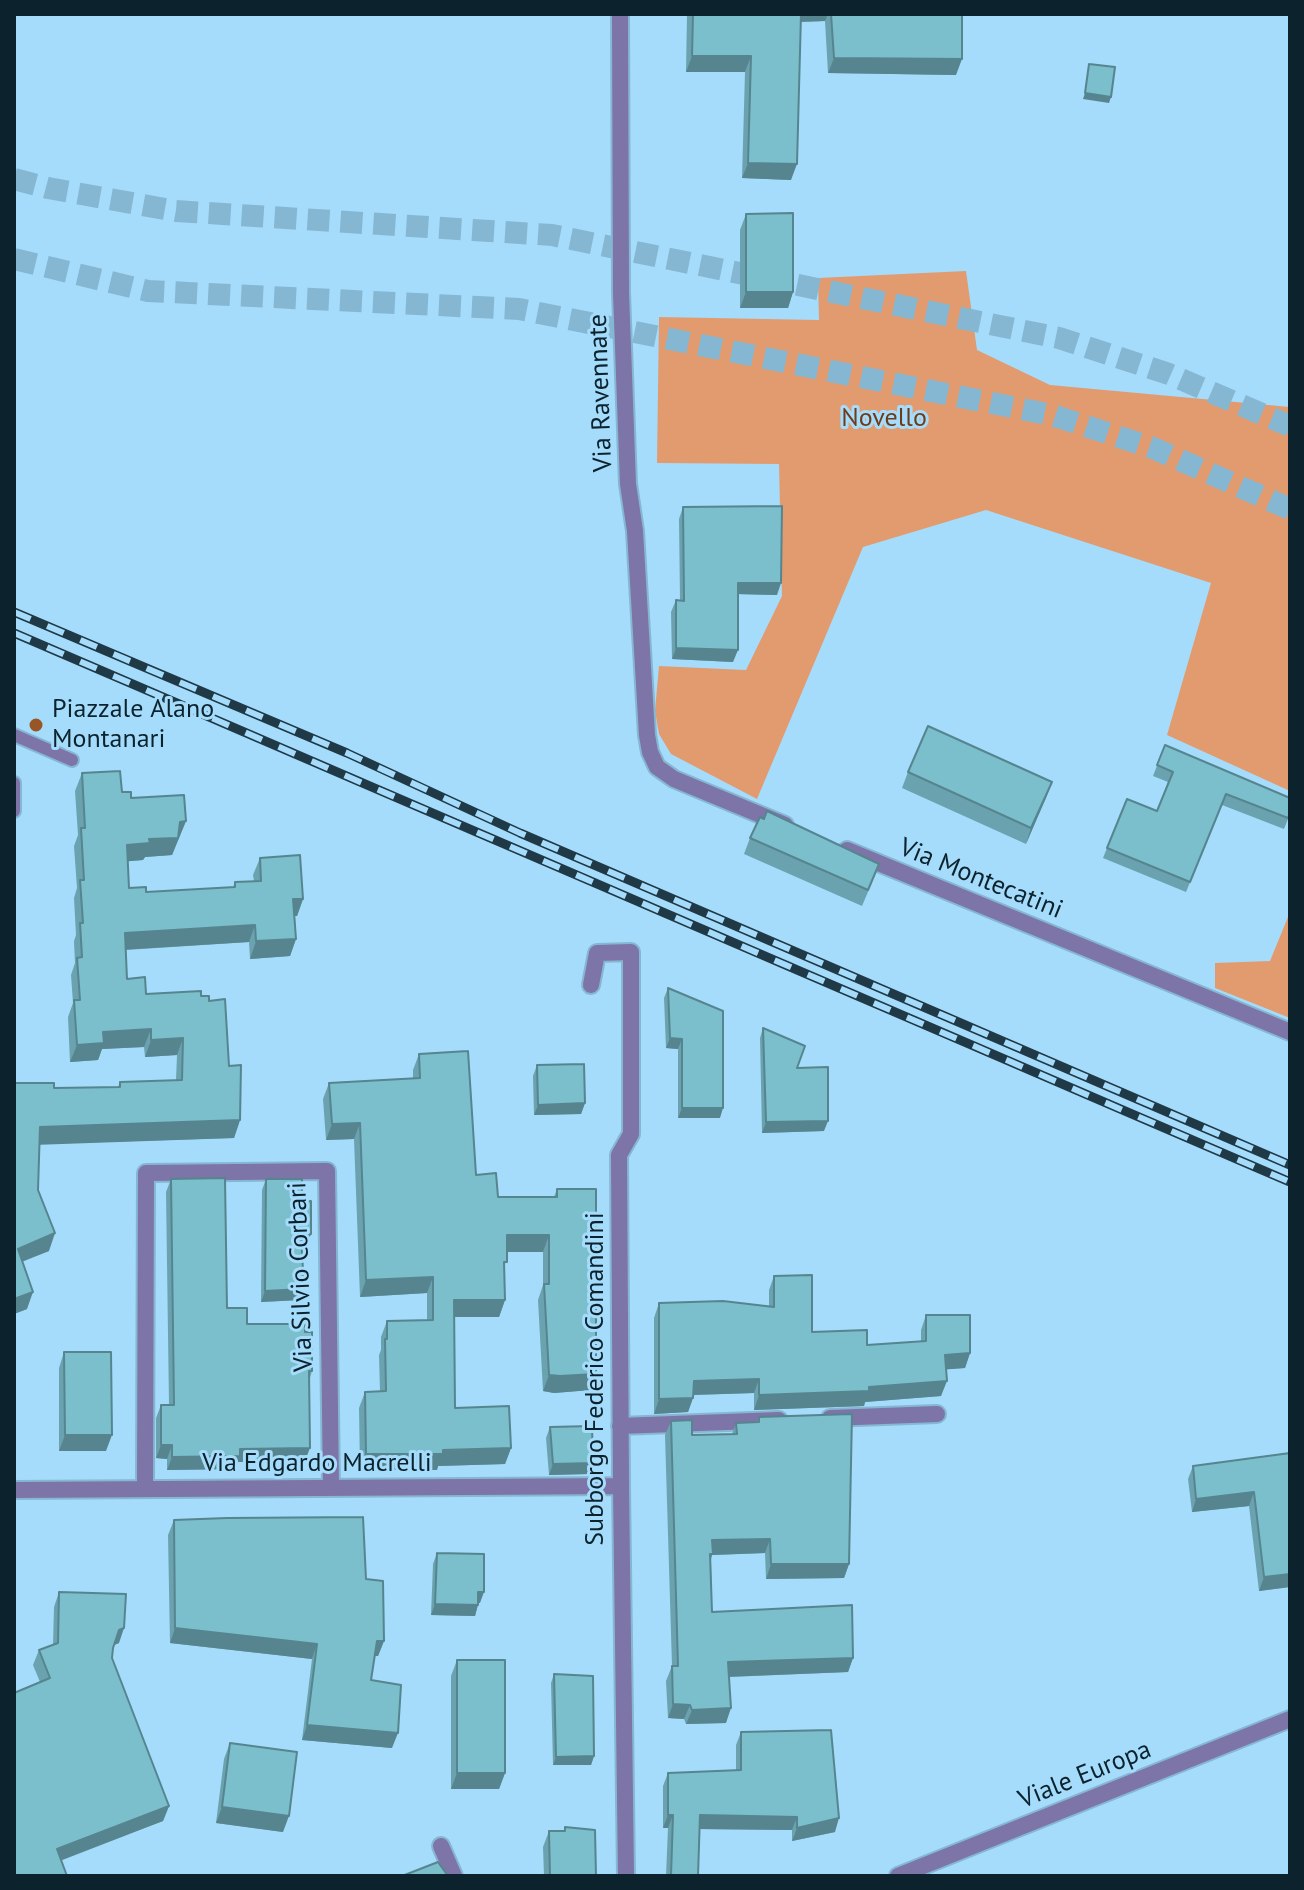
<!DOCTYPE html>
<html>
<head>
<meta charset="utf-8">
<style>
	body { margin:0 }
	#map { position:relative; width:1304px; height:1890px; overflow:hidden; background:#a5dcfb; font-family:"PT Sans",sans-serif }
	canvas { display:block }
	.frame { position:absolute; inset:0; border:16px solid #0c222d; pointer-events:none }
</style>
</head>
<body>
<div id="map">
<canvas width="1304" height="1890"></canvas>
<div class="frame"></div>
</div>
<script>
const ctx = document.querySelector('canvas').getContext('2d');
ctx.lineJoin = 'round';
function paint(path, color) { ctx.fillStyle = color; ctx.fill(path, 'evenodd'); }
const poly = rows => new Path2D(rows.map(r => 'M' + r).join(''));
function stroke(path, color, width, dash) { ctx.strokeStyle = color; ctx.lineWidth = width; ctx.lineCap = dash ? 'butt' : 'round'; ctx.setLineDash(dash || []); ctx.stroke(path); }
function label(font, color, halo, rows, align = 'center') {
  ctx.font = font + ' "PT Sans",sans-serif'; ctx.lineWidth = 6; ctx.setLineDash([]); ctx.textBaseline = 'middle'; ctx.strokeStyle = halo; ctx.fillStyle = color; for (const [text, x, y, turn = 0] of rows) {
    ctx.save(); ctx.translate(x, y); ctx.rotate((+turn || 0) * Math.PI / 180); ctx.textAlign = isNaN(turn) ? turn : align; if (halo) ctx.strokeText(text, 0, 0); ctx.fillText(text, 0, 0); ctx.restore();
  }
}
const green = poly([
	[966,271,977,350,1050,385,1290,407,1290,791,1167,735,1211,583,986,510,863,547,757,799,671,754,659,734,655,711,659,666,746,670,782,596,779,464,657,463,659,317,819,320,818,278],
	[1290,912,1290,1018,1215,988,1215,963,1270,961]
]);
const trunkTunnel = poly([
	[14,179,48,188,176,211,552,235,1059,338,1169,374,1290,426],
	[14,259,148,291,519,309,1052,415,1153,448,1290,509]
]);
const service = poly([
	[14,735,72,760],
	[14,783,14,811]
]);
const minor = poly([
	[620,14,621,293,628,484,635,531,647,735,650,752,657,767,674,779,785,825],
	[847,850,1290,1032],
	[591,985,597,953,631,952,631,1134,619,1155,621,1486,626,1876],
	[830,1418,937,1414],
	[620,1426,779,1420],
	[145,1489,146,1173,327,1171,331,1488],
	[14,1490,621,1486],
	[441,1846,454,1876],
	[898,1876,1290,1719]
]);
const rail = poly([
	[14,612,347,753,520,833,1290,1165],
	[14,633,1290,1182]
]);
const wall = poly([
	[687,14,962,14,956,75,828,73,825,21,801,22,791,180,742,178,745,72,686,72],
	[746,214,793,292,788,308,740,308,740,230],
	[683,507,777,595,738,594,733,662,672,659,671,612,676,600,680,600,679,519],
	[1165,745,1290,814,1284,829,1222,805,1186,892,1103,858,1107,848,1157,811,1168,782,1153,776],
	[908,772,1052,782,1026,844,902,788],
	[82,773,122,792,131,798,186,821,172,855,145,857,143,860,128,861,129,888,146,892,233,887,235,882,254,881,253,875,260,858,303,899,297,916,295,916,296,939,290,956,250,959,249,942,126,950,127,979,146,994,201,996,209,1001,229,1066,240,1120,234,1138,39,1144,38,1190,49,1251,22,1261,27,1309,14,1314,14,1083,54,1088,118,1087,120,1082,176,1080,177,1055,145,1057,144,1047,102,1049,98,1060,70,1062,68,1017,73,1003,71,975,75,963,74,941,76,935,74,898,77,888,74,846,78,835,75,791],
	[750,838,873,880,862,906,744,854],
	[668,988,720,1118,678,1118,678,1049,666,1048,664,998],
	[763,1028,797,1068,824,1131,762,1133,760,1038],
	[419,1054,476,1175,498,1197,554,1197,557,1189,596,1374,591,1390,554,1393,543,1391,538,1300,543,1285,543,1252,507,1252,504,1271,505,1300,499,1317,454,1317,455,1408,511,1448,505,1464,438,1466,437,1470,360,1470,359,1408,365,1392,380,1392,379,1355,381,1350,381,1337,387,1321,427,1320,427,1293,360,1297,354,1139,326,1140,323,1099,329,1083,413,1078,413,1070],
	[537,1065,585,1103,581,1114,534,1115,533,1076],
	[171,1179,227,1308,247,1324,305,1332,312,1371,309,1381,305,1461,238,1462,235,1469,167,1470,167,1459,156,1458,156,1418,161,1405,169,1405,166,1192],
	[266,1179,302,1202,307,1245,302,1245,304,1289,300,1300,261,1302,262,1190],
	[774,1276,812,1332,867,1345,921,1341,921,1330,926,1315,970,1353,965,1368,946,1369,941,1396,865,1402,864,1406,754,1410,754,1393,694,1395,688,1412,654,1414,654,1318,659,1303,769,1307,769,1290],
	[64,1352,106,1451,59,1451,59,1368],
	[759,1417,849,1564,844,1578,766,1579,765,1553,712,1555,711,1560,712,1612,853,1658,848,1672,729,1677,726,1723,686,1724,684,1719,668,1718,666,1681,672,1666,665,1435,671,1421,692,1435,732,1434,736,1423,757,1422],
	[550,1427,593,1463,589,1474,549,1475,546,1438],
	[1290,1453,1290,1587,1259,1591,1249,1506,1192,1512,1188,1479,1193,1466],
	[174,1520,366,1579,384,1641,378,1656,375,1656,371,1680,392,1748,302,1740,312,1659,170,1643,168,1535],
	[437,1553,480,1603,478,1603,475,1616,431,1615,433,1564],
	[59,1592,119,1643,114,1645,112,1658,169,1806,163,1821,14,1876,40,1682,33,1665,39,1650,53,1645,54,1607],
	[457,1660,505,1773,499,1789,451,1789,451,1676],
	[554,1674,594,1756,591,1765,553,1765,551,1683],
	[741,1732,835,1832,792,1841,792,1830,700,1829,698,1876,666,1876,668,1828,663,1828,663,1786,668,1773,736,1771,736,1745],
	[230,1743,283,1832,216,1823,224,1759],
	[565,1827,596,1876,544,1876,543,1847,549,1831,564,1831]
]);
const shadedWall = poly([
	[798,14,828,14,825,21,796,22],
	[692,56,751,56,745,72,686,72],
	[834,58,962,59,956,75,828,73],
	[1085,93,1111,97,1109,103,1083,99],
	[748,163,797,164,791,180,742,178],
	[746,292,793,292,788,308,740,308],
	[738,583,781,583,777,595,734,594],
	[676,648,738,650,733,662,672,659],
	[1052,782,1046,798,1026,844,1031,828],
	[186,821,172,855,145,857,143,860,120,862,127,845,180,822],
	[293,899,303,899,297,916,287,916],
	[255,925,249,942,119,950,125,933],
	[296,939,290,956,250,959,256,941],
	[151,1029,144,1047,102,1049,98,1060,70,1062,77,1045,103,1032],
	[183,1038,177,1055,145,1057,151,1040],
	[670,1038,682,1039,678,1049,666,1048],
	[585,1103,581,1114,534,1115,538,1105],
	[682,1108,723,1108,720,1118,678,1118],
	[240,1120,234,1138,33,1145,40,1127],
	[828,1121,824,1131,762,1133,766,1122],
	[360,1123,354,1139,326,1140,332,1124],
	[55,1233,49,1251,14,1265,18,1249],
	[301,1234,311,1234,307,1245,297,1245],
	[507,1235,549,1235,543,1252,501,1252],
	[433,1277,427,1293,360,1297,366,1280],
	[304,1289,300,1300,261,1302,265,1291],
	[33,1292,27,1309,14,1314,14,1299],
	[454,1300,505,1300,499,1317,448,1317],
	[970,1353,965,1368,939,1370,945,1355],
	[596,1374,591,1390,554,1393,543,1391,549,1375],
	[759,1379,754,1393,689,1395,694,1381],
	[947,1381,941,1396,865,1402,864,1406,754,1410,759,1395],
	[693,1398,688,1412,654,1414,659,1399],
	[65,1435,112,1435,106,1451,59,1451],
	[161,1445,172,1445,167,1459,156,1458],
	[310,1448,305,1461,238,1462,235,1469,167,1470,172,1457,240,1449],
	[511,1448,505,1464,438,1466,437,1470,360,1470,366,1454],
	[593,1463,589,1474,549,1475,553,1464],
	[1254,1492,1249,1506,1192,1512,1196,1499],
	[770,1539,765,1553,712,1555,707,1569,712,1540],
	[771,1564,849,1564,844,1578,766,1579],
	[1290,1574,1290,1587,1259,1591,1264,1577],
	[478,1592,484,1592,480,1603,475,1603],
	[435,1604,478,1605,475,1616,431,1615],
	[124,1628,119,1643,114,1645,119,1630],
	[175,1628,317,1644,312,1659,170,1643],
	[377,1641,384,1641,378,1656,371,1656],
	[853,1658,848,1672,723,1677,728,1662],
	[673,1704,690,1705,684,1719,668,1718],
	[731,1708,726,1723,686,1724,692,1710],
	[307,1725,398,1733,392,1748,302,1740],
	[594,1756,591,1765,553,1765,556,1757],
	[457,1773,505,1773,499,1789,451,1789],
	[169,1806,163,1821,52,1864,57,1849],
	[222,1807,289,1816,283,1832,216,1823],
	[668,1815,673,1815,668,1828,663,1828],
	[700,1815,797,1817,792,1830,695,1829],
	[839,1818,835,1832,792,1841,797,1828]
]);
const building = poly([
	[693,14,801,14,797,164,748,163,751,56,692,56,693,14],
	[831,14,962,14,962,59,834,58,831,14],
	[1089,64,1115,67,1111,97,1085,93,1089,64],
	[793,213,793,292,746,292,746,214,793,213],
	[782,506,781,583,738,583,738,650,676,648,676,600,684,601,683,507,782,506],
	[928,726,1052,782,1031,828,908,772,928,726],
	[1165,745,1290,798,1290,813,1288,818,1226,794,1190,882,1107,848,1127,799,1157,811,1173,772,1157,765,1165,745],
	[120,771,122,792,131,792,131,798,184,795,186,821,180,822,178,838,149,839,150,843,127,845,129,888,146,887,146,892,235,887,235,882,261,881,260,858,300,855,303,899,293,899,296,939,256,941,255,925,125,933,127,979,145,977,146,994,201,991,201,996,209,996,209,1001,225,999,229,1066,241,1065,240,1120,40,1127,38,1190,55,1233,18,1249,33,1292,14,1299,14,1083,54,1083,54,1088,120,1087,120,1082,182,1080,183,1038,151,1040,151,1029,103,1032,104,1043,77,1045,74,1000,80,1000,77,958,82,957,80,923,83,923,80,880,84,880,81,828,85,828,82,773,120,771],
	[767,811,879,864,868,890,750,838,760,817,764,819,767,811],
	[668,988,723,1011,723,1108,682,1108,682,1039,670,1038,668,988],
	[763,1028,805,1046,797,1068,828,1067,828,1121,766,1122,763,1028],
	[468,1051,476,1175,496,1173,498,1197,557,1197,557,1189,596,1189,596,1374,560,1376,549,1375,544,1284,549,1284,549,1235,507,1235,507,1262,504,1262,505,1300,454,1300,455,1408,509,1406,511,1448,443,1450,443,1454,366,1454,365,1392,386,1391,385,1339,387,1339,387,1321,433,1320,433,1277,366,1280,360,1123,332,1124,329,1083,420,1078,419,1054,468,1051],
	[584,1064,585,1103,538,1105,537,1065,584,1064],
	[225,1178,227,1308,247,1308,247,1324,305,1324,305,1332,312,1332,312,1371,309,1371,310,1448,240,1449,240,1456,172,1457,172,1445,161,1445,161,1405,174,1405,171,1179,225,1178],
	[266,1179,302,1179,302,1202,311,1201,311,1234,301,1234,304,1289,265,1291,266,1179],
	[812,1275,812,1332,867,1330,867,1345,926,1341,926,1315,970,1315,970,1353,945,1355,947,1381,869,1387,869,1391,759,1395,759,1379,694,1381,693,1398,659,1399,659,1303,723,1301,774,1307,774,1276,812,1275],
	[64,1352,111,1352,112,1435,65,1435,64,1352],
	[852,1414,849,1564,771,1564,770,1539,712,1540,713,1554,710,1554,712,1612,852,1605,853,1658,728,1662,731,1708,692,1710,690,1705,673,1704,672,1666,678,1666,671,1421,692,1420,692,1435,737,1434,736,1423,759,1422,759,1417,852,1414],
	[592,1426,593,1463,553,1464,550,1427,592,1426],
	[1290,1453,1290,1574,1264,1577,1254,1492,1196,1499,1193,1466,1290,1453],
	[363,1517,366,1579,383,1581,384,1641,377,1641,371,1680,401,1685,398,1733,307,1725,317,1644,175,1628,174,1520,227,1518,363,1517],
	[437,1553,484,1554,484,1592,478,1592,478,1605,435,1604,437,1553],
	[59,1592,126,1594,124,1628,119,1630,113,1648,112,1658,169,1806,57,1849,67,1876,14,1876,14,1693,50,1678,39,1650,58,1643,59,1592],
	[457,1660,505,1660,505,1773,457,1773,457,1660],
	[554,1674,593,1676,594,1756,556,1757,554,1674],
	[831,1730,839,1818,797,1828,797,1817,700,1815,698,1876,671,1876,673,1815,668,1815,668,1773,741,1770,741,1732,831,1730],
	[230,1743,297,1752,289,1816,222,1807,230,1743],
	[565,1827,595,1830,596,1876,550,1876,549,1831,565,1831,565,1827],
	[438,1862,448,1876,402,1876,438,1862]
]);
const markers = [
	[36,725,8,"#985526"]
];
const streetNames = [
	["Via Ravennate",601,393,-92],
	["Via Montecatini",981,879,22],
	["Via Silvio Corbari",301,1277,-92],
	["Subborgo Federico Comandini",596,1379,-90],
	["Via Edgardo Macrelli",317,1464],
	["Viale Europa",1085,1775,-22]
];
const parkNames = [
	["Novello",884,419]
];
const poiNames = [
	["Piazzale Alano",52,710],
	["Montanari",52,740]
];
paint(green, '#e29b6f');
stroke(trunkTunnel, '#86b7d2', 22, [22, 11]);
stroke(service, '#86b7d2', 16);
stroke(minor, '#86b7d2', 20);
stroke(service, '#7d74a7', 12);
stroke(minor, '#7d74a7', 16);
stroke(rail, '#1f3947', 9);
stroke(rail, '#a5dcfb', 6, [18]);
paint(wall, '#6aa3af');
paint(shadedWall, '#56858f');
paint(building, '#7bbecc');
stroke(building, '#56858f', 2);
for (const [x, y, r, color] of markers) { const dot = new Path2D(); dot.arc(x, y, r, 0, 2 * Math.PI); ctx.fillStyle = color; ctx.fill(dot); stroke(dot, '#a5dcfb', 3); }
label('26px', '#0c222d', '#a5dcfb', streetNames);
label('26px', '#6f3c19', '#a5dcfb', parkNames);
label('26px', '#0c222d', '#a5dcfb', poiNames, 'left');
</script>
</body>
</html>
